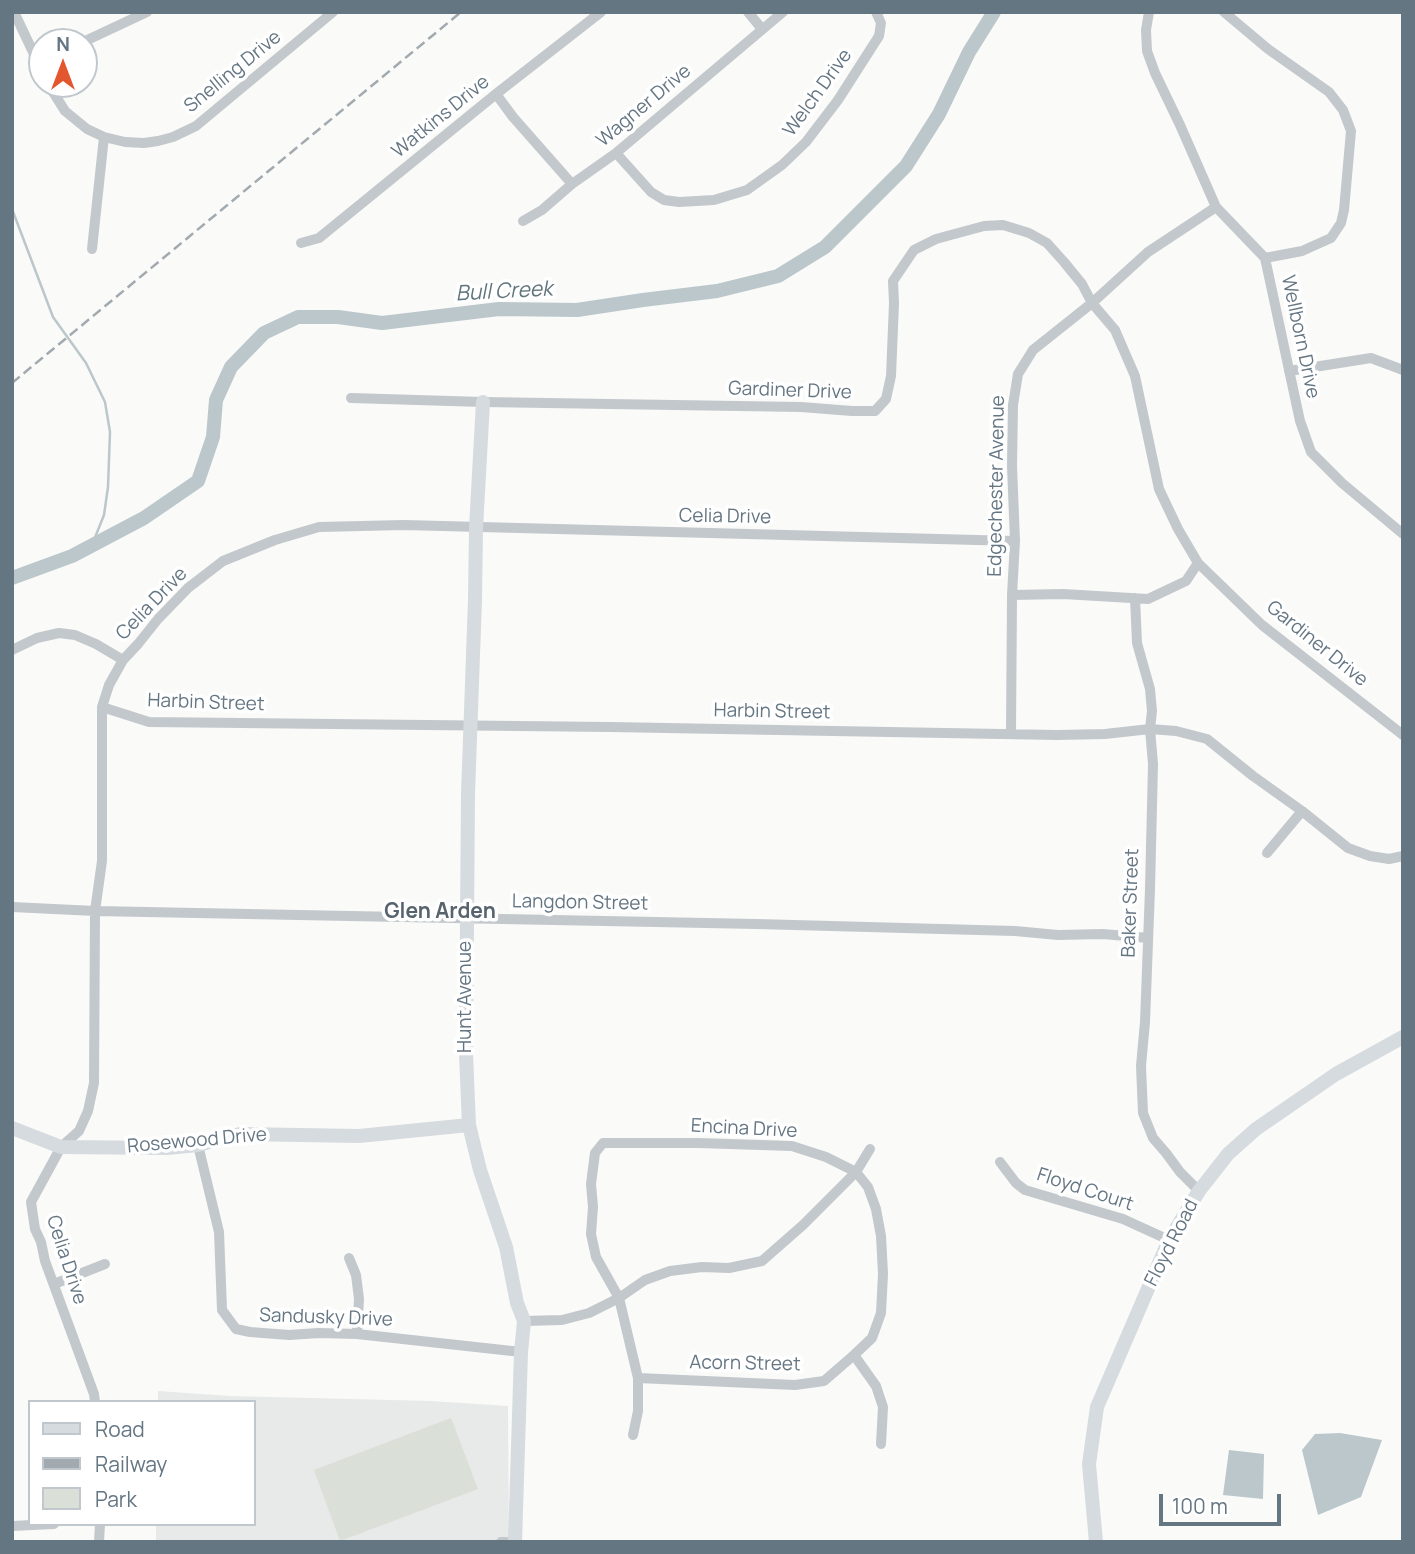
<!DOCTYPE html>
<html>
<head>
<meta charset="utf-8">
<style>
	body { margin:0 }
	#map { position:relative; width:1415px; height:1554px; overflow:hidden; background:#fafaf8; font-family:Manrope,sans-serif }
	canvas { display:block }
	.frame { position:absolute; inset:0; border:14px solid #657683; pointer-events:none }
	.legend { position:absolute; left:28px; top:1400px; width:228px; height:126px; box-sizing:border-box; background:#fff; border:2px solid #c1c8cd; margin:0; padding:9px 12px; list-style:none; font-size:21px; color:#657683 }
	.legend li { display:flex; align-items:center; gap:14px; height:35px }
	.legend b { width:35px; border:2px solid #c1c8cd }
	.north { position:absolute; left:28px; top:28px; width:70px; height:70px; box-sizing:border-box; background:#fff; border:2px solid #c1c8cd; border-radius:50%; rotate:0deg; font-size:19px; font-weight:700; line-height:28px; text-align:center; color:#657683 }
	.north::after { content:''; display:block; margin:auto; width:24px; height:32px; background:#e4572e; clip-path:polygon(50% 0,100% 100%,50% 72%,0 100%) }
	.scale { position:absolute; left:1159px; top:1494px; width:122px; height:32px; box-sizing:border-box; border:4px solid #657683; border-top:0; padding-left:9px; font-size:21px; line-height:24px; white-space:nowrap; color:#657683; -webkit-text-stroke:5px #fff; paint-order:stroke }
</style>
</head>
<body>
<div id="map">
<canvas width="1415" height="1554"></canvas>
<div class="frame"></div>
<ul class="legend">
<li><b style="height:9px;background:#d6dbdf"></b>Road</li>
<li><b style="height:9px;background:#a2aab0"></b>Railway</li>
<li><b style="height:19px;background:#dadfd7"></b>Park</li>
</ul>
<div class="north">N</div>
<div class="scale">100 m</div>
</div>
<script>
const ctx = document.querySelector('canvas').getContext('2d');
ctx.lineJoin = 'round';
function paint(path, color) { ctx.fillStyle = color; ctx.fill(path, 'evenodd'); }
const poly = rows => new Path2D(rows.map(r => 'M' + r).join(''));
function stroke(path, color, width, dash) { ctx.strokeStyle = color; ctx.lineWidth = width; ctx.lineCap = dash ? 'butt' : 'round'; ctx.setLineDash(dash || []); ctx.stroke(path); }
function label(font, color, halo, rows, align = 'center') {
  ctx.font = font + ' Manrope,sans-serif'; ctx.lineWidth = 7; ctx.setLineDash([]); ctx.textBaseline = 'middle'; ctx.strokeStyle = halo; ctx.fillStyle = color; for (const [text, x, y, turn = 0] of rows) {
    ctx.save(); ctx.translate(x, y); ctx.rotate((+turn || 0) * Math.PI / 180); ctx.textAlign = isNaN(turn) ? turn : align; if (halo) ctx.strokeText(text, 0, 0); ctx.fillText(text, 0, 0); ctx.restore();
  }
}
const built = poly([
	[158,1391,230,1396,431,1401,508,1406,509,1542,156,1542,156,1524,254,1524,254,1402,158,1402]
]);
const green = poly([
	[451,1418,478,1489,340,1541,314,1470]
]);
const water = poly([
	[1340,1433,1382,1440,1361,1497,1318,1515,1302,1450,1315,1434],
	[1229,1450,1264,1454,1263,1499,1223,1495]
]);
const stream = poly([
	[12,209,53,317,86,363,105,402,110,432,108,487,104,515,92,545]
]);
const river = poly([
	[12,578,72,556,144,518,198,481,213,437,216,400,231,367,264,333,298,317,338,317,382,323,499,309,577,310,643,300,717,291,778,276,825,247,906,166,939,114,969,52,994,12]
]);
const street = poly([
	[14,12,42,71],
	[748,12,762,29],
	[1149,12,1146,30,1147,51,1155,73,1180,125,1216,207,1265,258,1300,421,1311,452,1342,483,1403,534],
	[1224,12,1268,49,1329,92,1343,110,1351,131,1344,210,1341,223,1331,238,1302,251,1265,258],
	[83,42,147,12],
	[48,84,65,111,87,129,104,137,125,142,144,143,158,141,173,137,196,126,333,12],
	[496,94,513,117,572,184],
	[616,153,651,192,664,200,679,202,714,200,747,190,782,165,806,142,838,100,879,36,881,23,876,12],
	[523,221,542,210,572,184,616,153,783,12],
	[301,243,319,238,496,94,601,12],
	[92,249,104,137],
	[1289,371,1371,358,1403,370],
	[351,398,483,402,801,407,852,411,875,411,886,399,891,376,894,303,893,281,914,250,936,239,984,226,1003,225,1029,233,1047,243,1064,262,1082,284,1092,303,1115,330,1135,376,1159,489,1178,529,1198,563,1262,625,1403,735],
	[1012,595,1063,594,1148,599,1186,581,1198,563],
	[1135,598,1137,643,1150,689,1152,711,1150,729,1153,764,1150,889,1145,1022,1141,1066,1143,1113,1153,1138,1166,1153,1180,1172,1199,1191],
	[12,650,37,638,59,633,75,635,96,644,123,660],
	[102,707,149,722,610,727,1057,735,1105,734,1150,729,1176,731,1207,739,1253,776,1302,811,1348,848,1370,856,1389,859,1403,856],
	[1011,733,1012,595,1015,541,1012,466,1013,405,1018,374,1033,350,1092,303,1148,252,1216,207],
	[1267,853,1302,811],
	[12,907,95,911,757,924,1015,931,1058,935,1103,934,1148,938],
	[198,1145,219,1232,222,1310,236,1329,250,1332,289,1335,319,1333,357,1334,521,1352],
	[1000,1162,1016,1183,1025,1190,1123,1219,1169,1240],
	[349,1258,356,1275,359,1299,357,1334],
	[54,1284,105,1264],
	[524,1321,562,1320,589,1313,619,1298,645,1280,670,1271,702,1267,729,1268,762,1261,803,1225,856,1172,870,1149],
	[854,1355,876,1386,883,1407,881,1444],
	[95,1402,94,1394,45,1261,41,1242,35,1229,31,1202,61,1147,79,1131,88,1111,94,1083,95,911,102,861,102,707,109,685,123,660,138,644,158,619,188,588,223,561,275,540,319,527,404,525,1015,541],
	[633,1435,638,1411,638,1378,619,1298,596,1257,591,1234,593,1207,591,1184,595,1153,603,1143,698,1143,792,1146,826,1157,856,1172,868,1187,876,1209,881,1236,883,1274,881,1313,872,1338,854,1355,824,1381,795,1385,638,1378],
	[12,1526,54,1524],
	[99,1542,100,1524],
	[501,1542,506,1542]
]);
const secondary = poly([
	[483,402,476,528,475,600,468,794,466,1054,469,1125,480,1170,506,1247,517,1303,524,1321,521,1352,515,1542],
	[12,1128,61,1147,167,1148,198,1145,240,1134,359,1136,469,1125],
	[1096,1542,1089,1464,1097,1407,1169,1240,1199,1191,1228,1154,1256,1129,1336,1074,1403,1037]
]);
const rail = poly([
	[12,383,461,12]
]);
const streetNames = [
	["Snelling Drive",233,72,-39],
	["Welch Drive",818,93,-54],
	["Wagner Drive",644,106,-40],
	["Watkins Drive",441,117,-39],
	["Wellborn Drive",1300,337,78],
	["Gardiner Drive",790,391,2],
	["Edgechester Avenue",997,486,-89],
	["Celia Drive",725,517,1],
	["Celia Drive",152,604,-46],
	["Gardiner Drive",1317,644,39],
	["Harbin Street",206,703,2],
	["Harbin Street",772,712,1],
	["Langdon Street",580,903,1],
	["Baker Street",1131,903,-88],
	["Hunt Avenue",466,997,-90],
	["Encina Drive",744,1129,3],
	["Rosewood Drive",197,1141,-5],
	["Floyd Court",1085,1190,18],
	["Floyd Road",1172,1243,-63],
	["Celia Drive",66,1260,72],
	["Sandusky Drive",326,1318,2],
	["Acorn Street",745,1364,1]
];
const waterNames = [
	["Bull Creek",504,292,-3]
];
const neighbourhoodNames = [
	["Glen Arden",440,912]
];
paint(built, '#e8e9e9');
paint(green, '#dadfd7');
paint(water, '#bbc7cb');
stroke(stream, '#bbc7cb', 2.5);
stroke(river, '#bbc7cb', 14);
stroke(street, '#c3c8cc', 10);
stroke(secondary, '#d6dbdf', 14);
stroke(rail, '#a2aab0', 2.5, [10, 5]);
label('19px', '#657683', '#fff', streetNames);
label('italic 21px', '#60757c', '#fff', waterNames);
label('bold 21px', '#57646e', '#fff', neighbourhoodNames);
</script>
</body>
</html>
